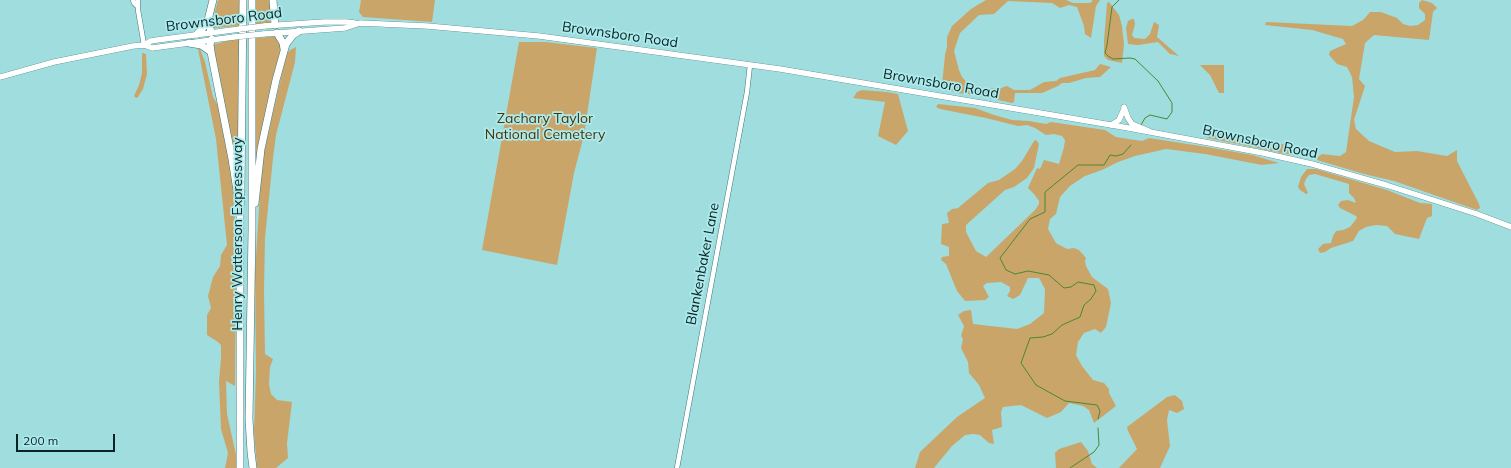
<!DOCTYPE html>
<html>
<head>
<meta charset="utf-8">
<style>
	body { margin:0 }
	#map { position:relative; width:1511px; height:468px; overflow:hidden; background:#a0dddf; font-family:Mulish,sans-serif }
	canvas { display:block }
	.scale { position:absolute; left:16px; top:434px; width:99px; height:18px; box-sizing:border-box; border:2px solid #0a2324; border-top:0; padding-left:5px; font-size:12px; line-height:14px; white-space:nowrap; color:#0a2324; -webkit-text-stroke:3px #adeaec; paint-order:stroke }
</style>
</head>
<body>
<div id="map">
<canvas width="1511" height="468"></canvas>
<div class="scale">200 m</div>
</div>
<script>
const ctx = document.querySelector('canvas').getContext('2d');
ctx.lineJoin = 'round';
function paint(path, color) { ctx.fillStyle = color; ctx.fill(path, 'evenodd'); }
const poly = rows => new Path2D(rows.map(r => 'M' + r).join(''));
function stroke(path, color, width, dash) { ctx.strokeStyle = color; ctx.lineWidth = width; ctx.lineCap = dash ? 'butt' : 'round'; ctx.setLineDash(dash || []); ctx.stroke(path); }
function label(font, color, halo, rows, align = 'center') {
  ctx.font = font + ' Mulish,sans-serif'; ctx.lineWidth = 3.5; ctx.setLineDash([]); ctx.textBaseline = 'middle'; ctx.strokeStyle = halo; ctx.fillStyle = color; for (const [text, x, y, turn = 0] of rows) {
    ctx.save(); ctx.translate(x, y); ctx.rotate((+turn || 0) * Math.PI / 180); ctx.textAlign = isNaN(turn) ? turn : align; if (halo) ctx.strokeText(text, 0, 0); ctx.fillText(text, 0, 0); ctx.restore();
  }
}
const green = poly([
	[218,0,239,0,239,26,214,28,213,27,212,23],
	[256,0,271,0,270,23,256,24],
	[361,0,435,0,432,22,363,17,359,12],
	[986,0,1066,0,1073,3,1089,3,1092,2,1092,0,1100,0,1096,6,1091,38,1085,34,1084,26,1077,7,1069,5,1060,8,1052,3,1008,1,994,14,979,15,960,33,954,51,959,70,962,77,971,87,980,89,1001,88,1007,86,1014,90,1030,90,1044,82,1056,81,1060,78,1095,70,1100,64,1111,67,1100,77,1086,78,1069,83,1062,83,1058,86,1042,93,1015,93,1014,102,1012,103,976,95,958,93,943,89,942,85,945,55,947,47,947,37,952,26,971,9],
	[1422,0,1432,3,1437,8,1433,12,1429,40,1374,35,1365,43,1359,79,1365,86,1354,120,1356,129,1369,141,1395,152,1417,151,1447,156,1457,150,1457,161,1479,204,1480,208,1477,210,1394,181,1364,174,1317,160,1318,157,1322,154,1340,156,1346,152,1354,97,1352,77,1347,67,1337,64,1329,55,1330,51,1346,44,1343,39,1312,30,1265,25,1266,22,1352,26,1363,20,1370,12,1381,12,1397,18,1403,24,1410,26,1418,25,1425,20,1425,14,1419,8,1419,3],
	[1109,2,1119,15,1122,26,1124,44,1122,63,1108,60,1104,56,1104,40,1107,3],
	[1132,19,1134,19,1135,24,1132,35,1134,38,1145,39,1150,34,1154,22,1159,25,1157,37,1179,56,1170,54,1158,42,1138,45,1128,44,1126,28,1128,21],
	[277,36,281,48,255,175,256,38],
	[239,39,238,180,212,45,230,40],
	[519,42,545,42,597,48,584,135,574,173,557,265,482,250],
	[296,47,295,62,276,135,273,158,265,238,264,291,265,354,273,359,270,367,269,384,271,394,277,400,292,402,287,443,288,458,276,468,257,468,254,432,256,372,255,273,262,160,283,69,284,56,290,50],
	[198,49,200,49,205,62,213,97,220,109,232,176,234,200,236,270,235,386,226,381,227,414,236,455,236,468,225,468,228,453,221,429,219,382,221,358,221,345,218,342,207,335,207,315,211,308,208,296,213,277,220,266,221,255,227,245,216,139],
	[142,53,146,54,147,74,143,89,138,97,136,98,134,96,139,85,142,73],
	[1200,65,1224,65,1224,93,1219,93,1210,75],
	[862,90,887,92,898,94,908,131,896,145,878,136,885,102,853,98,857,92],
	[938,104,975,108,994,115,1012,120,1029,121,1046,124,1051,122,1105,130,1116,137,1142,141,1149,138,1207,147,1252,155,1279,163,1262,165,1205,154,1166,149,1135,156,1118,162,1102,170,1085,176,1070,186,1060,197,1056,214,1050,219,1048,229,1056,243,1067,249,1074,248,1079,250,1086,258,1085,261,1086,266,1092,277,1108,289,1111,303,1106,327,1101,333,1095,329,1084,333,1078,342,1076,355,1082,366,1093,380,1104,383,1109,389,1109,393,1116,406,1094,423,1089,410,1083,406,1069,403,1061,412,1047,418,1021,405,1003,407,1001,412,1002,427,992,430,994,444,989,443,980,435,973,434,965,435,952,446,934,468,915,468,920,452,957,417,985,398,979,385,969,373,968,362,961,348,963,339,961,336,964,326,958,315,964,311,971,310,973,324,1017,329,1030,324,1044,313,1045,289,1039,278,1028,278,1020,295,1013,299,1007,296,1010,291,1010,287,1001,282,987,283,983,286,989,297,985,300,965,301,957,291,946,264,941,260,942,257,949,256,949,247,941,244,942,224,949,223,947,213,952,209,958,208,988,183,999,180,1015,169,1022,161,1034,141,1036,140,1039,144,1034,168,1027,178,1014,187,1005,190,966,225,966,232,976,251,986,257,1035,210,1039,204,1039,201,1034,194,1028,188,1037,168,1040,169,1044,160,1059,164,1064,147,1065,140,1062,136,1054,134,1046,135,1035,128,1027,125,1018,126,986,118,940,109,936,107],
	[1204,130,1298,147,1297,153,1292,155,1281,153,1208,138,1204,136,1202,132],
	[1307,169,1316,169,1387,190,1420,203,1432,204,1432,216,1427,218,1419,239,1395,234,1387,226,1376,225,1366,227,1359,231,1353,241,1331,248,1325,252,1320,253,1318,249,1323,244,1331,243,1333,236,1336,231,1343,230,1350,227,1357,218,1356,216,1340,208,1338,205,1341,201,1348,200,1356,203,1354,198,1349,193,1349,184,1315,174,1309,175,1306,179,1304,184,1308,193,1306,194,1300,190,1298,187,1301,177],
	[1175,395,1182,401,1184,409,1177,413,1169,410,1167,420,1170,446,1160,468,1119,468,1137,449,1128,431,1127,427,1167,397],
	[1081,442,1088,451,1092,464,1097,468,1056,468,1055,453,1059,449]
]);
const stream = poly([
	[1119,0,1112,7,1107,45,1105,53,1108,56,1113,59,1130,58,1135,59,1158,81,1172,103,1172,112,1167,119,1150,115,1145,118,1141,125],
	[1098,419,1100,411,1097,405,1065,401,1036,385,1021,363,1030,338,1043,337,1052,334,1062,325,1080,317,1084,305,1091,299,1096,291,1094,285,1078,282,1071,287,1064,288,1049,275,1028,271,1015,274,1006,270,1000,258,1030,219,1045,212,1045,192,1078,165,1104,165,1110,155,1116,156,1123,154,1131,145],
	[1070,468,1094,452,1099,445,1098,428]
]);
const minor = poly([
	[133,0,134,3,138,7],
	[138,0,138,10,144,45],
	[677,468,747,92,750,65]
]);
const major = poly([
	[264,26,324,22,346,22,355,23],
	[263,34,345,28,360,23,427,26,539,36,780,69,1123,127,1263,153,1312,164,1386,185,1477,214,1511,227],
	[144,45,151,41,157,40,240,29],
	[0,77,54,62,133,46,144,45,152,48,234,37],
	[1124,107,1128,118,1132,124,1149,131],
	[1111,125,1119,120,1124,109]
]);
const highway = poly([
	[252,0,252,230,249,419,251,452,253,468],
	[273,0,275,25],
	[208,20,211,32],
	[277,33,283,43,284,49],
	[197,34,202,29,208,20,213,0],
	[212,39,210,44,211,52,232,159,238,197],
	[189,43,201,45,211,52],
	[255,203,261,149,276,80,286,44,293,35,299,31],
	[240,468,240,209,241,190,243,0]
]);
const majorBridge = poly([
	[240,29,264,26],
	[234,37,263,34]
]);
const streetNames = [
	["Brownsboro Road",224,20,-7],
	["Brownsboro Road",620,35,8],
	["Brownsboro Road",941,84,10],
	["Brownsboro Road",1260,142,12],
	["Henry Watterson Expressway",238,234,-90],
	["Blankenbaker Lane",703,264,-79]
];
const parkNames = [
	["Zachary Taylor",545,119],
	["National Cemetery",545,135]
];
paint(green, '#caa569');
stroke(stream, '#4a8834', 1);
stroke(minor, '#3a7577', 5.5);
stroke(major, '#3a7577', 6);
stroke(highway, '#3a7577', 8);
stroke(minor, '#fff', 4.5);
stroke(major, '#fff', 5.5);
stroke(highway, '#fff', 7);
stroke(majorBridge, '#3a7577', 6, []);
stroke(majorBridge, '#fff', 5.5);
label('14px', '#0a2324', '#adeaec', streetNames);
label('14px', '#4b3408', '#adeaec', parkNames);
</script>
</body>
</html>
